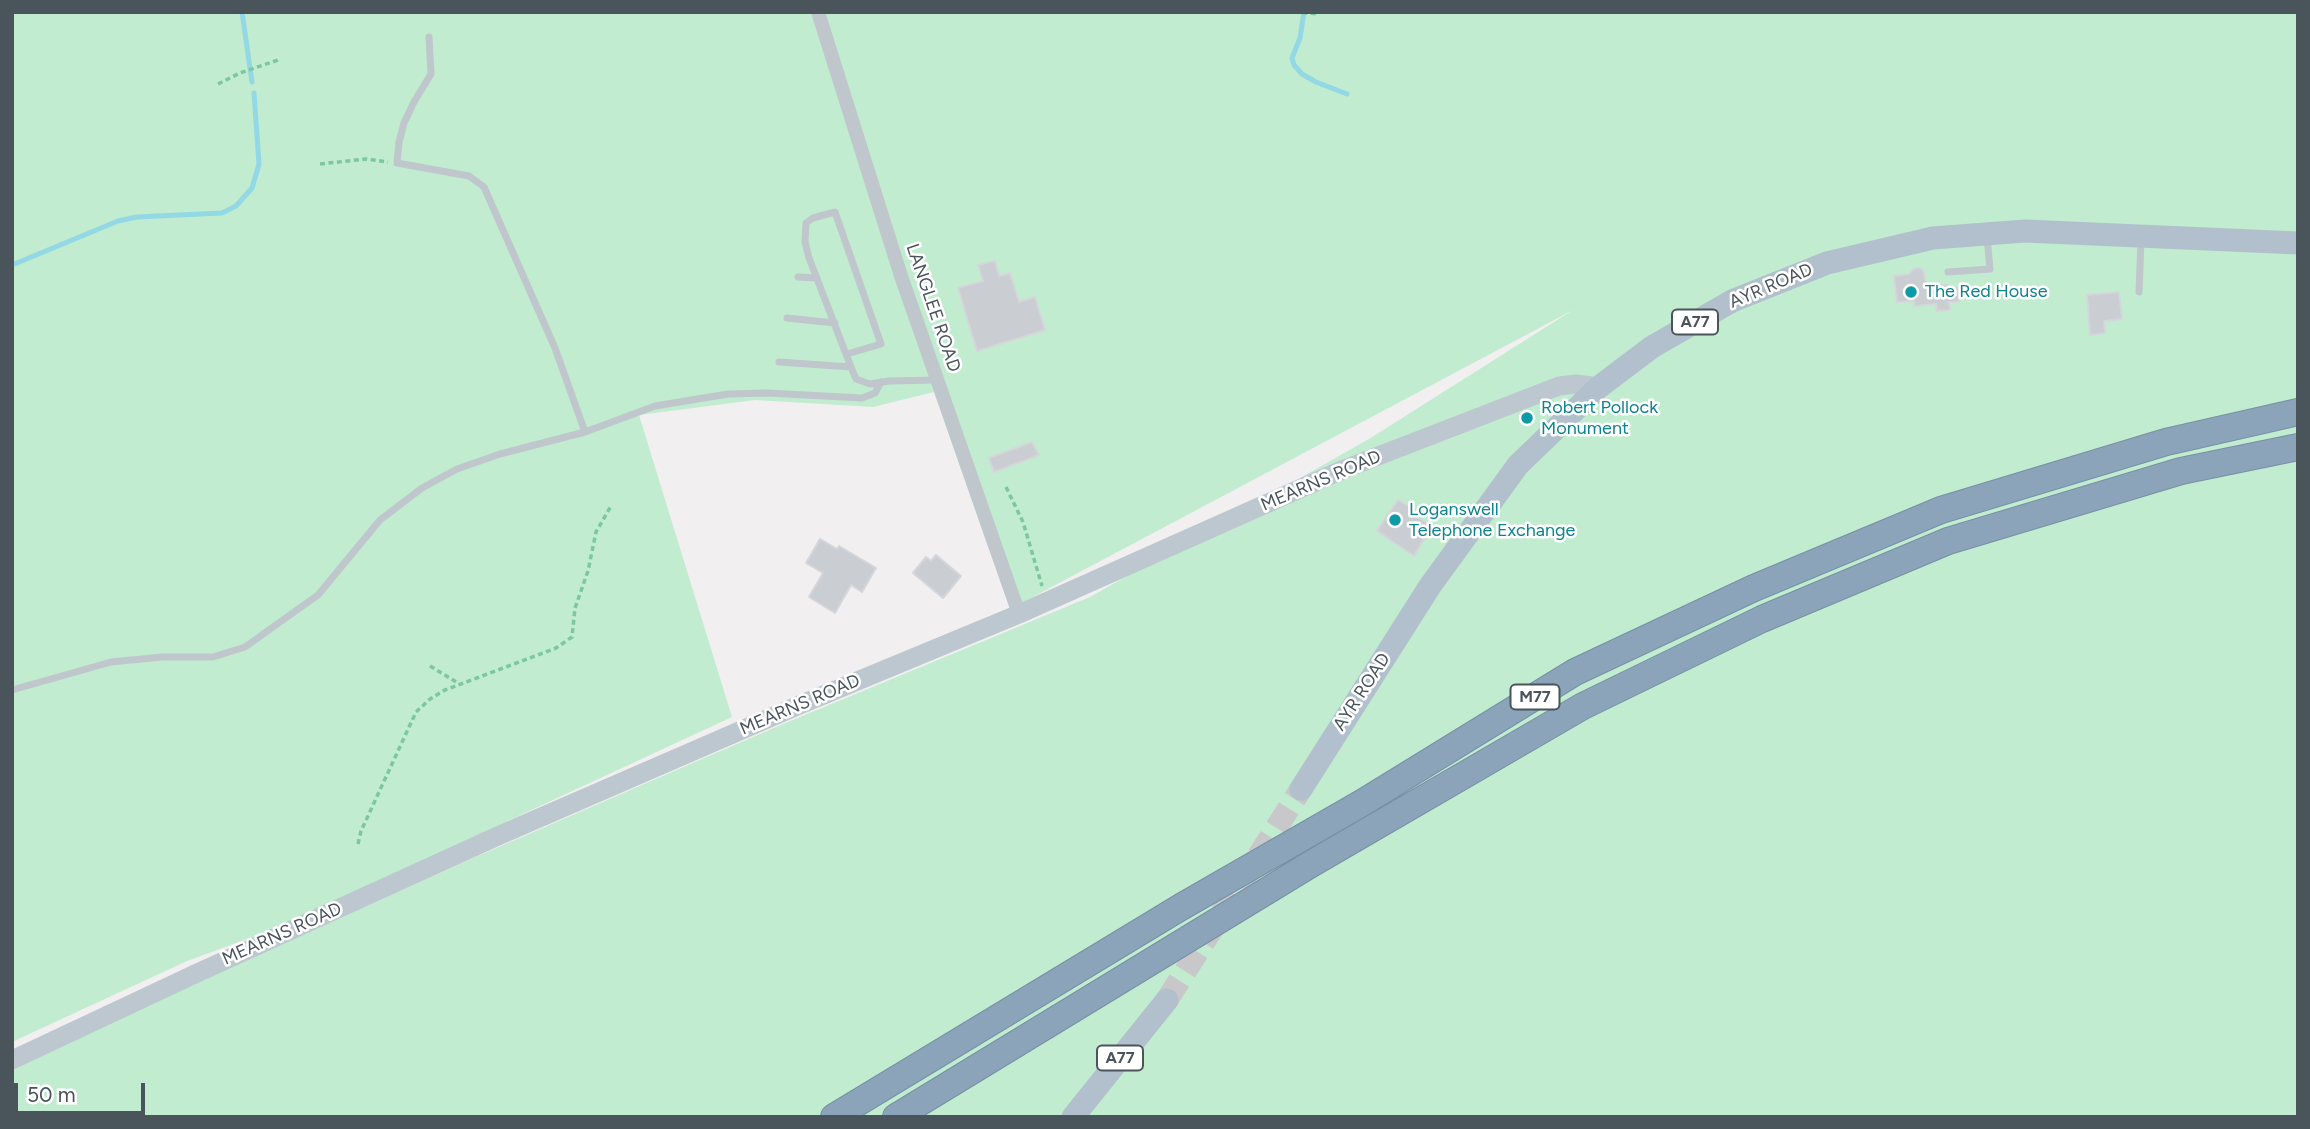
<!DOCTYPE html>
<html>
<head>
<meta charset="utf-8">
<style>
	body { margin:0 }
	#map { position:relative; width:2310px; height:1129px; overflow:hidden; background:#f2eff0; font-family:Figtree,sans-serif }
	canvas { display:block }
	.frame { position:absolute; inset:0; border:14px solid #49545b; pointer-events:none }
	.scale { position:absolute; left:14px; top:1083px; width:131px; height:32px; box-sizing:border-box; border:4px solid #49545b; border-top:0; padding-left:9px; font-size:21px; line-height:24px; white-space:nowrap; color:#49545b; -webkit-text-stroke:5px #fff; paint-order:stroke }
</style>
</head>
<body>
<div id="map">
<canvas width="2310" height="1129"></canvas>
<div class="frame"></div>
<div class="scale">50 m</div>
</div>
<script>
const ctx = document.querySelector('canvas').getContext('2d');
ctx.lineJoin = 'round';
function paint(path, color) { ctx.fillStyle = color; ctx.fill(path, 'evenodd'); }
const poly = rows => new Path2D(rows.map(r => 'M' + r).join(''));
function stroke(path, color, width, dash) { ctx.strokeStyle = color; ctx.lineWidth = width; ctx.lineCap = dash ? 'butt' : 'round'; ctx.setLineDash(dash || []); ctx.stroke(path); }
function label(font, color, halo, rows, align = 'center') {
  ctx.font = font + ' Figtree,sans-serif'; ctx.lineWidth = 5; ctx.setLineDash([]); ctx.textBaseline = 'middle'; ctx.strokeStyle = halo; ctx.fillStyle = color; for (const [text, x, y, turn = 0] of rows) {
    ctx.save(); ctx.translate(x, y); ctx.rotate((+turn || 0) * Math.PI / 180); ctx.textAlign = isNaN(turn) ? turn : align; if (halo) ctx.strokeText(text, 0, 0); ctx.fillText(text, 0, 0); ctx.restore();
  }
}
const green = poly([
	[12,12,2298,12,2298,1117,12,1117,12,1070,187,987,471,859,776,727,1090,597,1369,439,1573,310,1012,608,987,544,934,392,873,407,755,400,639,415,732,717,277,928,187,961,12,1042]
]);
const stream = poly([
	[242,12,252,82],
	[1304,12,1300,38,1292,58,1294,65,1302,74,1316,82,1347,94],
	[12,265,118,221,137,217,222,213,236,206,252,188,259,164,254,93]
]);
const building = poly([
	[995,261,999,276,1010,273,1019,302,1035,297,1045,330,977,351,958,288,983,281,978,265,995,261],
	[1920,268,1924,271,1926,286,1948,285,1948,289,1958,288,1959,302,1949,302,1950,310,1937,311,1936,304,1914,306,1914,301,1897,302,1894,276,1909,274,1913,269,1920,268],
	[2119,292,2122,319,2104,321,2105,333,2090,335,2087,295,2119,292],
	[1032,442,1039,455,994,472,989,458,1032,442],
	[1398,500,1412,508,1409,512,1432,526,1414,556,1377,531,1398,500],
	[820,539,837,549,839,546,876,568,862,592,851,585,835,613,809,597,823,573,806,563,820,539],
	[936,555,961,576,943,598,913,573,926,557,931,561,936,555]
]);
const primaryTunnel = poly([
	[1167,1000,1301,789]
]);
const path = poly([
	[1294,12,1319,14],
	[218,84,240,73,281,59],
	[320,164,366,159,388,162],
	[1006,487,1023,522,1042,586],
	[430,666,458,683],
	[358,844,361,831,416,712,430,699,445,690,556,648,572,637,575,608,588,571,596,532,611,506]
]);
const lane = poly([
	[429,37,431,74,414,102,404,123,399,142,397,163,469,176,484,187,555,348,585,432],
	[1948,272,1990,269,1987,237],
	[798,277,817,278],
	[2139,292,2141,240],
	[787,318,835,323],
	[847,354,881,344,835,212,813,218,806,223,805,242,809,258,851,367,856,379,870,384,889,381,937,380],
	[779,362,851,367],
	[12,690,111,662,162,657,213,657,245,647,318,595,380,520,422,488,457,469,500,454,585,432,655,406,728,394,767,393,862,398,875,393,881,382]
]);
const street = poly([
	[818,12,901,276,1019,614]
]);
const secondary = poly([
	[12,1060,195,974,500,835,797,706,1019,614,1342,470,1559,386,1576,384,1599,387]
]);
const primary = poly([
	[1301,789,1430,586,1518,465,1599,387,1652,347,1732,301,1827,263,1933,238,2025,231,2298,243],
	[1073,1117,1167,1000]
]);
const highway = poly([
	[834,1117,1181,907,1362,803,1575,672,1754,588,1941,510,2166,442,2298,412],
	[896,1117,1311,864,1583,706,1762,619,1948,541,2181,471,2298,447]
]);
const markers = [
	[1911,292,7,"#0f9aa8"],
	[1527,418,7,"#0f9aa8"],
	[1395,520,7,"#0f9aa8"]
];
const shields = [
	[1695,322,46],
	[1535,697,49],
	[1120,1058,46]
];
const shieldNames = [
	["A77",1695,322],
	["M77",1535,697],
	["A77",1120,1058]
];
const streetNames = [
	["AYR ROAD",1771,286,-23],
	["LANGLEE ROAD",933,308,71],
	["MEARNS ROAD",1321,481,-23],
	["AYR ROAD",1362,692,-57],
	["MEARNS ROAD",800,705,-23],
	["MEARNS ROAD",282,934,-24]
];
const cultureNames = [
	["The Red House",1925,292],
	["Robert Pollock",1541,408],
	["Monument",1541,429],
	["Loganswell",1409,510],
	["Telephone Exchange",1409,531]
];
paint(green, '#c1eccf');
stroke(stream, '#92d8e5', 5);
paint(building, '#cacdd1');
stroke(building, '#d4d6da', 2);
stroke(primaryTunnel, '#c8c8cb', 23, [23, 11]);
stroke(highway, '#7690a6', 28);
stroke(path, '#7cc79e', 3.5, [5, 3.5]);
stroke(lane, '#bfc7cd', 7);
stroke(street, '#bfc7cd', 14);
stroke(secondary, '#bdc7cf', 19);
stroke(primary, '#b1c0cc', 23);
stroke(highway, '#8ba4ba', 26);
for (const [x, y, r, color] of markers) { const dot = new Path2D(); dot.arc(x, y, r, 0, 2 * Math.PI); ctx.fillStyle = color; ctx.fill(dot); stroke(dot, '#fff', 2.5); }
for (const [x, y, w] of shields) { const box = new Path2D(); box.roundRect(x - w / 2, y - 12.5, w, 25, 5); ctx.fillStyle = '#fff'; ctx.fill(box); stroke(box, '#49545b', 2); }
label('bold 16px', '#49545b', null, shieldNames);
label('18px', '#49545b', '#fff', streetNames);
label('18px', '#0d838f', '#fff', cultureNames, 'left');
</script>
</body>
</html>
